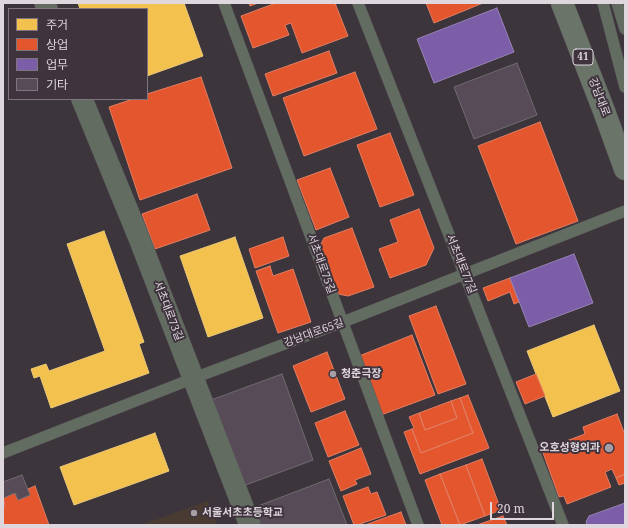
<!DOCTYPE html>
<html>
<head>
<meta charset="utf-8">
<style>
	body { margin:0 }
	#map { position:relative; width:628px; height:528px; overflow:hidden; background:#3c363c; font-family:"Noto Serif","Noto Sans KR",serif }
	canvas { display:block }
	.frame { position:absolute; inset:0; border:4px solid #ded7dd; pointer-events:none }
	.legend { position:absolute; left:8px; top:8px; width:140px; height:92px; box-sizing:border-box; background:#3f333e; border:1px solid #7f757e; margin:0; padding:5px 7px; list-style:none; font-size:12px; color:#ded7dd }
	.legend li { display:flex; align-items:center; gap:8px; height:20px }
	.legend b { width:20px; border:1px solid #7f757e }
	.scale { position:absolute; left:490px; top:502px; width:64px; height:18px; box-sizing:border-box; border:2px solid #ded7dd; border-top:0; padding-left:5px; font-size:12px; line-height:14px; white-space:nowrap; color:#ded7dd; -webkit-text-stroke:3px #3f333e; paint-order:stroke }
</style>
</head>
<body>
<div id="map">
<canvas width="628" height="528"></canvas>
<div class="frame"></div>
<ul class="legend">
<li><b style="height:11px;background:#f2c14e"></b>주거</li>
<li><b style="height:11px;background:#e4572e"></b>상업</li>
<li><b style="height:11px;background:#7b5ea7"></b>업무</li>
<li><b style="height:11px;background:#584b58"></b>기타</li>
</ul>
<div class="scale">20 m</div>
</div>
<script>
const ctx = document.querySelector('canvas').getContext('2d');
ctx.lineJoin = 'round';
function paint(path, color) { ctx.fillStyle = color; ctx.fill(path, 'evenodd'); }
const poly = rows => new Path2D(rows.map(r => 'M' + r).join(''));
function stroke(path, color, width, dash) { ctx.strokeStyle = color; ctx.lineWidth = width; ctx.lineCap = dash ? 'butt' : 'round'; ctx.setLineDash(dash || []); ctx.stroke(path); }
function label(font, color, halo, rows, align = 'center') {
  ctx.font = font + ' "Noto Serif","Noto Sans KR",serif'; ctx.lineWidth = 4; ctx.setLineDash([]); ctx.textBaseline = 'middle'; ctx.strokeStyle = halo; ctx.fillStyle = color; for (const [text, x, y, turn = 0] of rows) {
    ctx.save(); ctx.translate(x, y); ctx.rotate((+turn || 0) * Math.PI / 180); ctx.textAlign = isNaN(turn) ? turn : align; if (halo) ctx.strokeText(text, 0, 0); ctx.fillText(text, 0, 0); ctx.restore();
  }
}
const education = poly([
	[208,501,217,525,141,525]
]);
const homes = poly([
	[78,3,184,3,203,56,147,76,147,9,80,9,78,3],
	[104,231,144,342,139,344,149,373,51,408,40,376,34,378,31,369,46,364,49,371,105,351,67,244,104,231],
	[235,237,263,318,208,337,180,256,235,237],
	[594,325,620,391,553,417,527,351,594,325],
	[155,433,169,471,74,505,60,467,155,433]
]);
const shops = poly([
	[249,3,258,3,250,6,249,3],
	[276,3,335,3,348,36,302,53,291,23,285,25,289,35,253,48,241,16,276,3],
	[426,3,483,3,434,23,426,3],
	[329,51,337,73,273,96,265,74,329,51],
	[355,72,377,129,304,156,283,98,355,72],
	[201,77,232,168,140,200,109,107,133,99,147,99,147,94,201,77],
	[540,122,578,221,516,244,478,146,540,122],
	[390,133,414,195,380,207,357,145,390,133],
	[330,168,349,217,316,230,297,180,330,168],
	[197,194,210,230,155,249,142,214,197,194],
	[419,209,434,248,426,265,390,278,379,249,398,242,390,220,419,209],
	[352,228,374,287,348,296,338,294,320,246,324,238,352,228],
	[283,237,289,256,255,268,249,249,283,237],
	[270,266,273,276,293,269,311,322,278,333,256,271,270,266],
	[510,278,519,302,514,304,510,292,488,301,483,288,510,278],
	[436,306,466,384,438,394,409,316,436,306],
	[412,335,435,395,381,415,359,356,412,335],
	[327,352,345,399,311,412,293,366,327,352],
	[536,374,545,396,525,404,516,382,536,374],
	[468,395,489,448,420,474,404,432,412,429,421,453,473,433,460,398,468,395],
	[460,398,473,433,421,453,412,429,414,428,409,417,419,413,425,430,457,418,451,401,460,398],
	[451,401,457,418,425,430,419,413,451,401],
	[345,411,359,445,328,457,315,423,345,411],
	[617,414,625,435,625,474,616,478,612,469,605,472,611,487,567,504,564,496,559,497,542,450,585,434,583,427,617,414],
	[361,448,371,474,355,480,357,484,341,491,329,461,361,448],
	[482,459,501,510,485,516,466,465,482,459],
	[466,465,485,516,460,525,440,474,466,465],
	[440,474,460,525,442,525,425,480,440,474],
	[625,474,625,483,619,485,616,478,625,474],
	[35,486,49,525,3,525,3,507,5,506,3,498,15,493,18,500,30,495,28,489,35,486],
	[368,487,371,494,377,492,386,515,357,525,354,525,343,496,368,487],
	[401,512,406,525,365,525,401,512],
	[503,516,507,525,477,525,503,516]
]);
const offices = poly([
	[497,8,514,52,434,83,417,39,497,8],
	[574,254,593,303,529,327,510,278,574,254],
	[625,503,625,525,587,525,586,522,589,516,625,503]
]);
const building = poly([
	[517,63,537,115,474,139,454,87,517,63],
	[282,374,313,460,243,486,211,400,282,374],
	[22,475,30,495,18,500,15,493,3,498,3,482,22,475],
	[329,479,347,525,256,525,250,509,329,479]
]);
const lane = poly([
	[224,3,418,525],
	[358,3,563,525],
	[603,3,625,87],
	[617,3,625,29],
	[3,453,194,378,343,322,625,211]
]);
const street = poly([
	[45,3,47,9],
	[82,99,139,238,250,525]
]);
const primary = poly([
	[562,3,604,111,625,169]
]);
const markers = [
	[333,374,4,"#a59fa5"],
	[609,448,5,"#a59fa5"],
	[194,513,4,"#a59fa5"]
];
const shields = [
	[583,57,20]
];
const shieldNames = [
	["41",583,57]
];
const streetNames = [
	["강남대로",599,97,69],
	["서초대로75길",321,264,70],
	["서초대로77길",461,264,68],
	["서초대로73길",168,311,69],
	["강남대로65길",314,333,-20]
];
const poiNames = [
	["청춘극장",341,374],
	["오호성형외과",600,448,"right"],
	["서울서초초등학교",202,513]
];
paint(education, '#4a3b32');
paint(homes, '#f2c14e');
stroke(homes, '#ecc879', 1);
paint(shops, '#e4572e');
stroke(shops, '#e27d62', 1);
paint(offices, '#7b5ea7');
stroke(offices, '#9982b7', 1);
paint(building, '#584b58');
stroke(building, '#706b70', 1);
stroke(lane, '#585458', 12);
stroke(street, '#585458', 22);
stroke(primary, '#585458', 23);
stroke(lane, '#636c61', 11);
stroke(street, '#636c61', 21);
stroke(primary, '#6b7468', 22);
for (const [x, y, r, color] of markers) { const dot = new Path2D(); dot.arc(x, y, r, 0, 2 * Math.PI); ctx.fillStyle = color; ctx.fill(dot); stroke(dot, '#3f333e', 1.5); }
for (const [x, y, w] of shields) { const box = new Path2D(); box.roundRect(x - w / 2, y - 8, w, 16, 3); ctx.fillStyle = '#3f333e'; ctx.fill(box); stroke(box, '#ded7dd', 1); }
label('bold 10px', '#ded7dd', null, shieldNames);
label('11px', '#ded7dd', '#3f333e', streetNames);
label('bold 11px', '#ded7dd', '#3f333e', poiNames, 'left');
</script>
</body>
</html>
